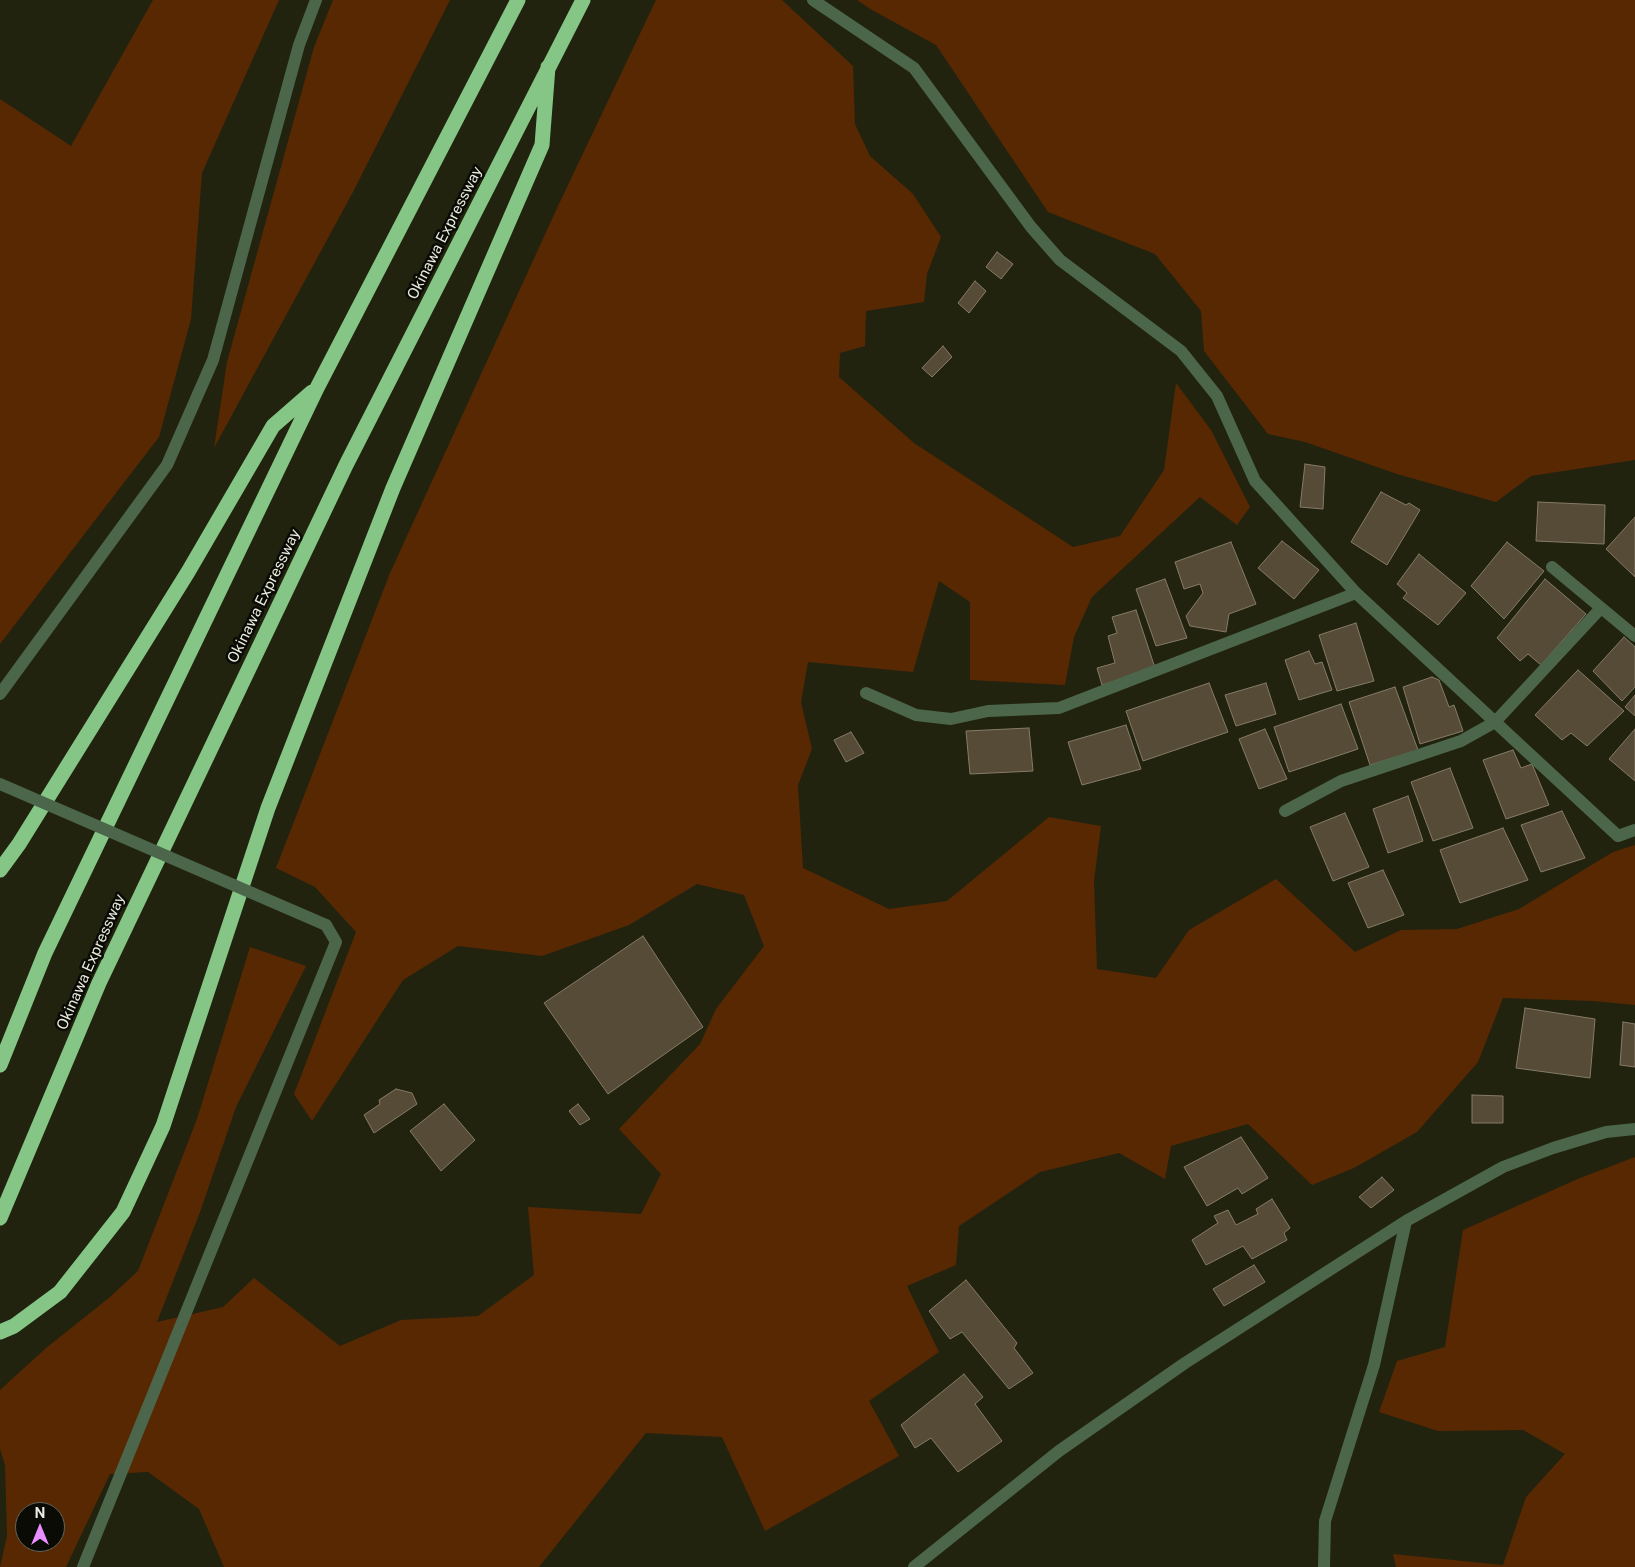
<!DOCTYPE html>
<html>
<head>
<meta charset="utf-8">
<style>
	body { margin:0 }
	#map { position:relative; width:1635px; height:1567px; overflow:hidden; background:#21230f; font-family:"Public Sans",sans-serif }
	canvas { display:block }
	.north { position:absolute; left:15px; top:1502px; width:50px; height:50px; box-sizing:border-box; background:#0a0b04; border:1px solid #64655c; border-radius:50%; rotate:0deg; font-size:14px; font-weight:700; line-height:20px; text-align:center; color:#eaece0 }
	.north::after { content:''; display:block; margin:auto; width:18px; height:22px; background:#e98efe; clip-path:polygon(50% 0,100% 100%,50% 72%,0 100%) }
</style>
</head>
<body>
<div id="map">
<canvas width="1635" height="1567"></canvas>
<div class="north">N</div>
</div>
<script>
const ctx = document.querySelector('canvas').getContext('2d');
ctx.lineJoin = 'round';
function paint(path, color) { ctx.fillStyle = color; ctx.fill(path, 'evenodd'); }
const poly = rows => new Path2D(rows.map(r => 'M' + r).join(''));
function stroke(path, color, width, dash) { ctx.strokeStyle = color; ctx.lineWidth = width; ctx.lineCap = dash ? 'butt' : 'round'; ctx.setLineDash(dash || []); ctx.stroke(path); }
function label(font, color, halo, rows, align = 'center') {
  ctx.font = font + ' "Public Sans",sans-serif'; ctx.lineWidth = 5; ctx.setLineDash([]); ctx.textBaseline = 'middle'; ctx.strokeStyle = halo; ctx.fillStyle = color; for (const [text, x, y, turn = 0] of rows) {
    ctx.save(); ctx.translate(x, y); ctx.rotate((+turn || 0) * Math.PI / 180); ctx.textAlign = isNaN(turn) ? turn : align; if (halo) ctx.strokeText(text, 0, 0); ctx.fillText(text, 0, 0); ctx.restore();
  }
}
const green = poly([
	[153,0,279,0,202,173,191,319,159,437,0,644,0,99,71,146],
	[333,0,450,0,353,192,214,448,227,362,314,47],
	[656,0,782,0,853,66,855,124,870,156,913,194,941,237,927,274,924,302,866,311,865,346,840,353,839,377,914,443,1073,547,1120,536,1164,470,1176,383,1211,430,1250,507,1237,525,1200,497,1092,597,1074,637,1065,685,970,680,970,602,939,581,913,672,808,662,801,702,812,749,798,785,803,868,889,909,947,901,1049,817,1101,826,1094,881,1097,969,1156,978,1189,930,1276,879,1355,952,1401,930,1457,929,1519,909,1613,852,1635,845,1635,1005,1593,1001,1503,998,1478,1062,1417,1132,1354,1168,1312,1185,1248,1124,1171,1146,1165,1179,1119,1153,1040,1172,959,1226,956,1265,907,1286,939,1352,869,1401,899,1456,765,1531,722,1437,646,1433,539,1567,224,1567,199,1509,148,1472,110,1474,66,1567,0,1567,7,1536,5,1465,0,1449,0,1390,46,1348,110,1297,138,1271,197,1119,250,947,306,966,236,1107,200,1212,157,1322,223,1307,254,1278,340,1346,401,1320,478,1316,534,1275,528,1207,641,1214,661,1174,619,1129,700,1044,716,1009,764,946,744,895,697,884,629,925,542,956,458,946,403,980,312,1121,294,1094,356,932,315,887,276,868,390,573,558,206],
	[25,1512,55,1512,55,1542,25,1542],
	[857,0,1635,0,1635,460,1531,476,1496,502,1397,474,1305,442,1268,434,1204,351,1201,311,1155,254,1048,212,936,45,872,10],
	[1635,1157,1635,1567,1396,1567,1393,1554,1503,1565,1526,1497,1565,1454,1523,1430,1438,1431,1379,1412,1397,1361,1445,1347,1463,1230,1580,1178]
]);
const building = poly([
	[997,252,1013,264,1001,279,986,267,997,252],
	[975,281,986,291,969,313,958,303,975,281],
	[943,346,952,357,932,377,922,368,943,346],
	[1305,464,1325,467,1323,509,1300,507,1305,464],
	[1381,492,1406,505,1409,503,1420,510,1387,565,1351,542,1381,492],
	[1538,502,1605,505,1604,544,1536,541,1538,502],
	[1635,517,1635,577,1606,549,1635,517],
	[1282,541,1319,570,1294,599,1258,568,1282,541],
	[1231,542,1256,604,1229,614,1226,632,1190,626,1186,616,1203,593,1200,584,1184,589,1175,562,1231,542],
	[1507,542,1544,571,1504,619,1471,586,1507,542],
	[1419,554,1466,593,1438,625,1403,598,1407,593,1397,584,1419,554],
	[1165,579,1187,638,1156,646,1136,589,1165,579],
	[1545,579,1586,614,1541,665,1528,654,1520,661,1497,638,1545,579],
	[1136,610,1155,668,1102,685,1097,668,1115,663,1108,636,1117,633,1112,617,1136,610],
	[1356,623,1374,681,1337,691,1319,635,1356,623],
	[1624,637,1635,647,1635,687,1622,701,1593,671,1624,637],
	[1309,651,1315,664,1322,662,1332,690,1299,700,1285,660,1309,651],
	[1578,670,1624,711,1587,746,1571,733,1562,740,1535,715,1578,670],
	[1432,677,1439,680,1449,707,1454,705,1463,731,1420,744,1403,687,1432,677],
	[1209,683,1228,732,1143,761,1126,711,1209,683],
	[1266,683,1276,714,1236,726,1225,695,1266,683],
	[1395,687,1418,750,1370,765,1349,702,1395,687],
	[1635,695,1635,716,1625,707,1635,695],
	[1341,704,1358,749,1289,772,1274,727,1341,704],
	[1126,725,1141,769,1082,785,1068,742,1126,725],
	[1029,728,1033,771,970,774,966,731,1029,728],
	[1265,729,1287,779,1259,789,1239,739,1265,729],
	[1635,729,1635,781,1609,759,1635,729],
	[851,732,864,753,846,762,834,740,851,732],
	[1513,750,1521,768,1532,764,1549,805,1506,819,1483,760,1513,750],
	[1450,768,1473,828,1433,841,1411,782,1450,768],
	[1408,796,1423,841,1388,853,1373,809,1408,796],
	[1562,811,1585,858,1541,872,1521,825,1562,811],
	[1345,813,1369,867,1333,881,1310,827,1345,813],
	[1503,828,1528,880,1460,903,1440,850,1503,828],
	[1383,870,1404,915,1368,928,1348,883,1383,870],
	[643,936,703,1027,608,1094,544,1003,643,936],
	[1525,1008,1595,1019,1590,1078,1516,1068,1525,1008],
	[1623,1022,1635,1024,1635,1067,1620,1065,1623,1022],
	[396,1089,412,1093,417,1104,374,1133,364,1115,380,1104,379,1100,396,1089],
	[1472,1095,1503,1096,1503,1123,1472,1123,1472,1095],
	[444,1104,475,1140,441,1171,410,1131,444,1104],
	[578,1104,590,1119,580,1125,569,1111,578,1104],
	[1241,1137,1268,1178,1242,1194,1238,1188,1207,1206,1184,1167,1241,1137],
	[1382,1177,1394,1190,1371,1208,1359,1197,1382,1177],
	[1272,1199,1290,1228,1284,1233,1287,1240,1252,1259,1243,1246,1206,1265,1192,1240,1218,1223,1214,1216,1228,1210,1236,1225,1258,1214,1256,1209,1272,1199],
	[1254,1265,1265,1282,1224,1306,1213,1289,1254,1265],
	[966,1280,1017,1343,1014,1348,1033,1373,1009,1389,962,1332,950,1339,929,1311,966,1280],
	[964,1374,983,1397,975,1404,1002,1441,958,1472,931,1438,915,1448,901,1425,964,1374]
]);
const minor = poly([
	[813,0,914,68,1031,227,1060,260,1181,351,1217,396,1255,481,1356,593,1618,836,1635,830],
	[1552,567,1635,636],
	[866,693,916,715,951,719,988,711,1059,708,1356,593],
	[0,694,167,465,213,360,299,45,316,0],
	[1285,811,1341,781,1461,741,1495,722,1601,608],
	[83,1567,336,942,326,925],
	[914,1567,1059,1451,1185,1363,1406,1221,1503,1167,1553,1148,1606,1132,1635,1129],
	[1324,1567,1325,1521,1374,1365,1406,1221]
]);
const highway = poly([
	[0,870,19,844,188,572,273,426,312,392],
	[0,1065,45,953,317,388,518,0],
	[0,1218,99,983,346,465,583,0],
	[0,1332,14,1326,60,1292,123,1212,163,1126,268,808,393,488,542,145,548,67]
]);
const minorBridge = poly([
	[0,784,326,925]
]);
const streetNames = [
	["Okinawa Expressway",445,233,-63],
	["Okinawa Expressway",264,596,-64],
	["Okinawa Expressway",91,962,-66]
];
paint(green, '#582803');
paint(building, '#554b37');
stroke(building, '#867b66', 1);
stroke(minor, '#4c664c', 12);
stroke(highway, '#85c686', 15);
stroke(minorBridge, '#4c664c', 12);
label('15px', '#eaece0', '#0a0b04', streetNames);
</script>
</body>
</html>
